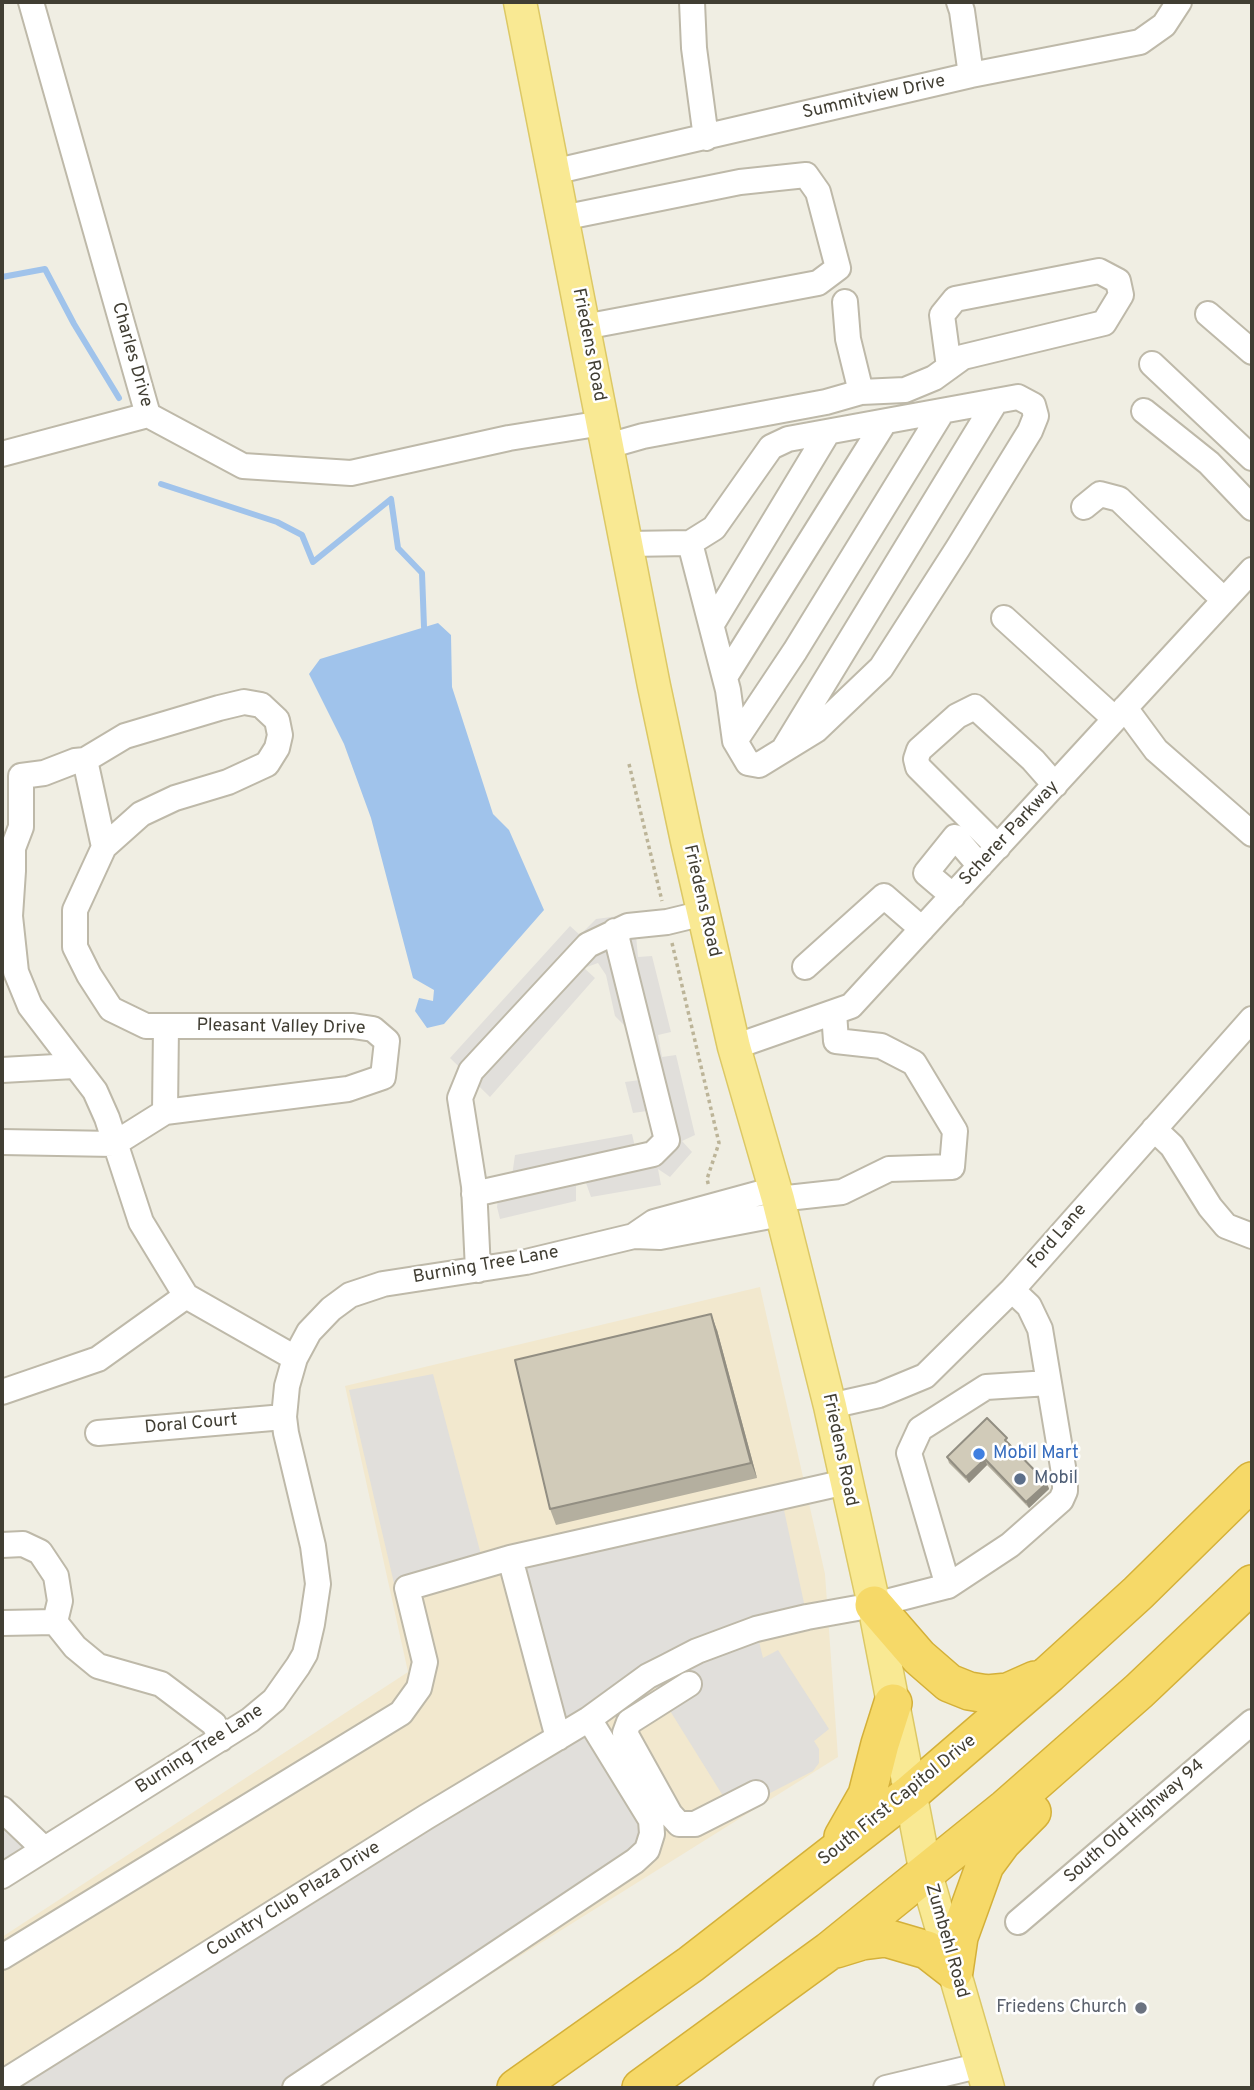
<!DOCTYPE html>
<html>
<head>
<meta charset="utf-8">
<style>
	body { margin:0 }
	#map { position:relative; width:1254px; height:2090px; overflow:hidden; background:#f0eee3; font-family:Overpass,sans-serif }
	canvas { display:block }
	.frame { position:absolute; inset:0; border:4px solid #413e33; pointer-events:none }
</style>
</head>
<body>
<div id="map">
<canvas width="1254" height="2090"></canvas>
<div class="frame"></div>
</div>
<script>
const ctx = document.querySelector('canvas').getContext('2d');
ctx.lineJoin = 'round';
function paint(path, color) { ctx.fillStyle = color; ctx.fill(path, 'evenodd'); }
const poly = rows => new Path2D(rows.map(r => 'M' + r).join(''));
function stroke(path, color, width, dash) { ctx.strokeStyle = color; ctx.lineWidth = width; ctx.lineCap = dash ? 'butt' : 'round'; ctx.setLineDash(dash || []); ctx.stroke(path); }
function label(font, color, halo, rows, align = 'center') {
  ctx.font = font + ' Overpass,sans-serif'; ctx.lineWidth = 5; ctx.setLineDash([]); ctx.textBaseline = 'middle'; ctx.strokeStyle = halo; ctx.fillStyle = color; for (const [text, x, y, turn = 0] of rows) {
    ctx.save(); ctx.translate(x, y); ctx.rotate((+turn || 0) * Math.PI / 180); ctx.textAlign = isNaN(turn) ? turn : align; if (halo) ctx.strokeText(text, 0, 0); ctx.fillText(text, 0, 0); ctx.restore();
  }
}
const commercial = poly([
	[760,1287,825,1574,838,1757,309,2088,2,2088,2,1937,408,1672,345,1386]
]);
const parking = poly([
	[634,914,638,957,652,956,671,1032,658,1035,662,1057,676,1055,695,1135,682,1141,692,1152,670,1177,658,1169,661,1185,591,1197,586,1183,576,1186,576,1201,500,1219,497,1207,501,1178,512,1176,515,1155,632,1134,635,1147,649,1140,654,1129,647,1111,633,1113,625,1082,640,1080,629,1030,615,1016,606,975,598,963,584,968,595,978,490,1097,450,1058,570,926,580,935,596,919],
	[433,1374,484,1566,396,1592,349,1390],
	[781,1496,807,1617,756,1629,763,1658,778,1650,829,1729,814,1741,819,1749,819,1763,813,1771,733,1812,649,1677,589,1720,652,1834,295,2088,2,2088,558,1738,520,1556],
	[2,1809,44,1849,2,1876]
]);
const water = poly([
	[438,623,451,635,452,687,493,814,509,830,544,910,444,1024,427,1028,415,1011,419,998,433,1001,434,990,413,978,371,818,344,744,309,674,320,659]
]);
const stream = poly([
	[2,277,45,269,74,324,119,398],
	[161,484,277,522,302,535,313,562,391,499,398,548,422,573,424,627]
]);
const path = poly([
	[629,764,662,901],
	[672,943,719,1143,707,1179,709,1187]
]);
const minor = poly([
	[31,2,148,415,243,466,351,473,509,438,603,423],
	[692,2,694,48,706,138],
	[959,2,962,11,971,75],
	[553,172,971,75,1140,42,1164,25,1179,2],
	[562,218,740,182,806,175,818,192,838,268,818,283,584,327],
	[1208,314,1252,352],
	[1152,364,1252,458],
	[861,392,905,390,934,378,963,357,1104,323,1121,295,1118,281,1099,271,955,299,942,315,949,367],
	[1144,411,1209,463,1252,508],
	[608,446,643,436,826,402,861,392,848,339,845,302],
	[2,454,148,415],
	[1084,507,1100,494,1119,499,1224,600],
	[627,544,690,543,728,690,735,741,748,763,759,765,816,730,881,668,958,548,1030,431,1036,416,1033,405,1018,397,788,439,771,447,714,528,690,543],
	[1004,618,1115,719],
	[712,624,828,432],
	[725,677,884,423],
	[1125,708,1156,750,1252,834],
	[735,741,795,651,942,412],
	[785,747,996,401],
	[104,847,141,814,175,798,228,782,267,764,277,748,280,735,277,720,261,705,244,702,219,708,125,736,85,760,75,761,44,773,21,776,21,827,13,848,13,871,10,916,16,972,30,1006,95,1091,107,1118,141,1222,186,1296,295,1358],
	[998,847,918,767,916,759,919,750,957,716,975,707,1033,760,1055,785],
	[953,896,926,873,955,837,980,866],
	[805,967,884,896,922,929],
	[734,1047,851,1006,1252,570],
	[2,1070,74,1066],
	[165,1112,348,1089,383,1077,387,1041,373,1029,353,1026,166,1026],
	[1154,1129,1172,1146,1210,1207,1226,1226,1252,1236],
	[2,1142,114,1144,165,1112,166,1026,146,1026,111,1009,89,975,75,947,75,910,104,847,85,760],
	[474,1194,653,1154,667,1140,615,931],
	[778,1199,842,1192,889,1169,952,1167,955,1131,914,1063,881,1046,836,1041,834,1012],
	[635,1235,654,1222,775,1189],
	[478,1270,474,1186,460,1098,471,1071,588,945,628,926,667,922,704,913],
	[2,1392,98,1359,186,1296],
	[830,1406,879,1395,925,1376,1012,1290,1252,1019],
	[98,1433,284,1417],
	[2,1545,23,1544,40,1552,56,1576,60,1601,55,1622,75,1647,98,1666,161,1684,214,1724,221,1739],
	[510,1558,846,1482],
	[948,1586,909,1453,920,1429,986,1387,1049,1383],
	[2,1623,55,1622],
	[689,1684,629,1722,625,1733,670,1814,679,1824,695,1824,756,1793],
	[2,1809,44,1849],
	[2,1876,250,1720,274,1700,298,1666,305,1654,312,1624,318,1584,313,1546,286,1433,284,1417,287,1386,295,1358,309,1332,331,1309,350,1295,383,1284,526,1262,634,1236,660,1237,781,1214],
	[1018,1922,1252,1722],
	[2,1957,401,1713,419,1688,425,1662,407,1588,510,1558,558,1738],
	[2,2083,426,1817,589,1719,648,1676,666,1667,697,1651,756,1629,807,1617,874,1605,948,1586,1010,1545,1061,1500,1065,1491,1065,1479,1040,1329,1029,1306,1012,1290],
	[295,2088,635,1861,647,1850,652,1834,651,1820,589,1719],
	[886,2088,982,2065]
]);
const major = poly([
	[520,2,654,686,687,841,734,1047,778,1199,830,1406,874,1605,926,1874,988,2088]
]);
const highway = poly([
	[874,1605,919,1657,949,1683,969,1691,987,1694,1008,1692,1035,1680],
	[843,1837,867,1795,880,1744,893,1703],
	[836,1949,862,1941,886,1938,927,1950,954,1971,959,1937,985,1865,1002,1842,1032,1812],
	[516,2088,691,1964,911,1793,1049,1674,1138,1593,1252,1481],
	[641,2088,829,1951,1006,1808,1139,1691,1252,1584]
]);
const wall = poly([
	[717,1330,757,1478,556,1525,550,1509],
	[1009,1443,1047,1483,1049,1489,1029,1508,987,1465,969,1483,949,1463,947,1457]
]);
const shadedWall = poly([
	[711,1314,717,1330,757,1478,751,1463],
	[985,1459,987,1465,969,1483,966,1477],
	[1047,1483,1049,1489,1029,1508,1026,1502]
]);
const building = poly([
	[711,1314,751,1463,550,1509,515,1360,711,1314],
	[987,1418,1007,1438,1005,1440,1047,1483,1026,1502,985,1459,966,1477,947,1457,987,1418]
]);
const markers = [
	[979,1454,7,"#3f7fe0"],
	[1020,1479,7,"#5c6f8a"],
	[1141,2008,7,"#6b7280"]
];
const streetNames = [
	["Summitview Drive",874,98,-13],
	["Friedens Road",588,345,79],
	["Charles Drive",131,355,74],
	["Scherer Parkway",1010,834,-47],
	["Friedens Road",701,901,77],
	["Pleasant Valley Drive",281,1028,1],
	["Ford Lane",1058,1237,-49],
	["Burning Tree Lane",486,1266,-10],
	["Doral Court",191,1425,-5],
	["Friedens Road",839,1450,78],
	["Burning Tree Lane",200,1750,-33],
	["South First Capitol Drive",898,1801,-39],
	["South Old Highway 94",1135,1822,-41],
	["Country Club Plaza Drive",294,1900,-32],
	["Zumbehl Road",946,1941,74]
];
const shopNames = [
	["Mobil Mart",993,1454]
];
const serviceNames = [
	["Mobil",1034,1479]
];
const worshipNames = [
	["Friedens Church",1127,2008]
];
paint(commercial, '#f2e8ce');
paint(parking, '#e1dfdb');
paint(water, '#a0c3eb');
stroke(stream, '#a0c3eb', 6);
stroke(minor, '#beb9a9', 28);
stroke(major, '#dcc865', 35);
stroke(highway, '#d4b039', 40);
stroke(path, '#bcb498', 3.5, [3.5, 3.5]);
stroke(minor, '#fff', 24);
stroke(major, '#f9e993', 32);
stroke(highway, '#f6d968', 37);
paint(wall, '#b4af9f');
paint(shadedWall, '#928e82');
paint(building, '#d1cbb9');
stroke(building, '#928e82', 2);
for (const [x, y, r, color] of markers) { const dot = new Path2D(); dot.arc(x, y, r, 0, 2 * Math.PI); ctx.fillStyle = color; ctx.fill(dot); stroke(dot, '#fff', 2.5); }
label('18px', '#413e33', '#fff', streetNames);
label('18px', '#366cbe', '#fff', shopNames, 'left');
label('18px', '#4e5e75', '#fff', serviceNames, 'left');
label('18px', '#5b616d', '#fff', worshipNames, 'right');
</script>
</body>
</html>
